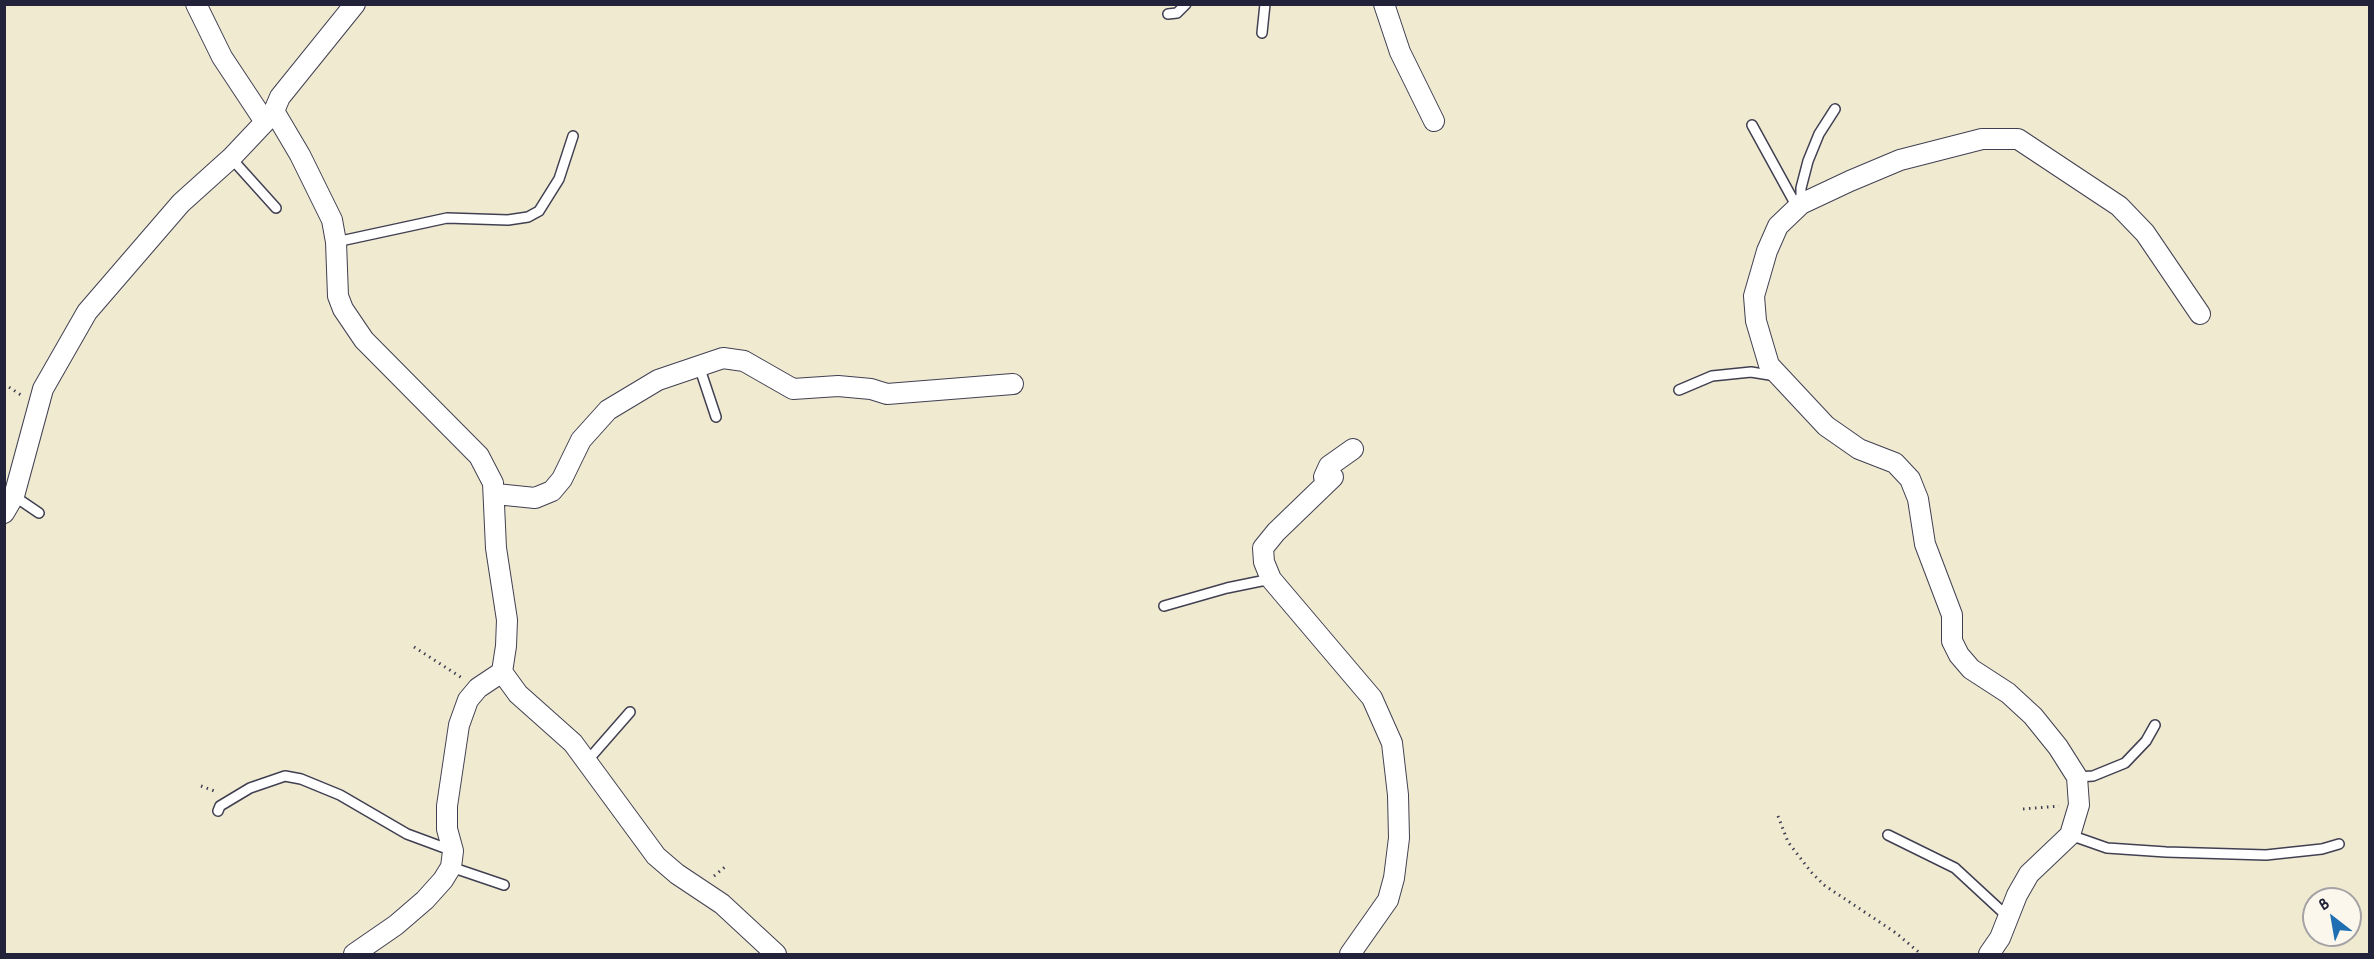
<!DOCTYPE html>
<html>
<head>
<meta charset="utf-8">
<style>
	body { margin:0 }
	#map { position:relative; width:2374px; height:959px; overflow:hidden; background:#f0ead1; font-family:"Patrick Hand",sans-serif }
	canvas { display:block }
	.frame { position:absolute; inset:0; border:6px solid #22223b; pointer-events:none }
	.north { position:absolute; left:2302px; top:887px; width:60px; height:60px; box-sizing:border-box; background:#fbf7ec; border:2px solid #a4a2a5; border-radius:50%; rotate:329deg; font-size:16px; font-weight:700; line-height:24px; text-align:center; color:#22223b }
	.north::after { content:''; display:block; margin:auto; width:21px; height:27px; background:#1f6fb2; clip-path:polygon(50% 0,100% 100%,50% 72%,0 100%) }
</style>
</head>
<body>
<div id="map">
<canvas width="2374" height="959"></canvas>
<div class="frame"></div>
<div class="north">B</div>
</div>
<script>
const ctx = document.querySelector('canvas').getContext('2d');
ctx.lineJoin = 'round';
const poly = rows => new Path2D(rows.map(r => 'M' + r).join(''));
function stroke(path, color, width, dash) { ctx.strokeStyle = color; ctx.lineWidth = width; ctx.lineCap = dash ? 'butt' : 'round'; ctx.setLineDash(dash || []); ctx.stroke(path); }
const path = poly([
	[4,384,24,397],
	[414,647,462,678],
	[201,786,217,792],
	[2023,809,2059,806],
	[1778,816,1788,842,1811,872,1824,885,1896,933,1921,954],
	[714,876,726,866]
]);
const lane = poly([
	[1168,14,1177,13,1186,4],
	[1262,33,1265,4],
	[1752,125,1797,207],
	[231,158,276,208],
	[1801,204,1801,188,1808,161,1819,134,1835,109],
	[336,242,447,218,508,220,528,217,539,211,559,179,573,136],
	[699,366,716,417],
	[1679,390,1712,376,1751,372,1776,376],
	[14,496,39,513],
	[1164,606,1227,588,1271,579],
	[588,760,630,712],
	[2077,777,2093,776,2125,763,2146,741,2155,725],
	[218,811,220,806,250,788,285,776,301,779,340,795,407,834,453,851],
	[1888,835,1955,868,2008,917],
	[2070,835,2107,848,2166,852,2266,855,2322,849,2339,844],
	[451,867,504,885]
]);
const street = poly([
	[196,4,222,57,265,122],
	[1384,4,1400,52,1434,121],
	[274,111,300,155,332,220,336,242,338,296,343,309,364,340,479,456,493,483,496,548,507,620,506,646,502,672,518,694,573,743,656,856,677,874,722,904,776,954],
	[496,494,535,498,552,491,562,479,581,440,608,410,658,380,723,358,744,361,793,389,838,386,871,389,887,394,1013,384],
	[4,513,14,496,43,389,87,312,181,203,231,158,265,122,274,111,280,97,355,4],
	[354,954,396,925,425,900,443,880,451,867,453,851,447,829,447,806,459,725,468,700,478,688,502,672],
	[1350,954,1388,900,1394,878,1399,838,1398,795,1392,743,1372,698,1271,579,1264,562,1263,548,1276,532,1333,477,1324,477,1329,466,1353,449],
	[1989,954,2000,938,2017,895,2029,874,2070,835,2079,805,2077,777,2058,747,2033,716,2008,693,1971,669,1959,655,1952,641,1952,615,1925,544,1918,499,1910,479,1895,463,1859,449,1826,426,1769,365,1756,321,1754,296,1767,251,1778,226,1801,204,1850,181,1900,160,1982,139,2018,139,2119,206,2145,233,2200,314]
]);
stroke(lane, '#414052', 12);
stroke(street, '#414052', 22);
stroke(path, '#414052', 3, [1.5, 4.5]);
stroke(lane, '#fff', 9);
stroke(street, '#fff', 20);
</script>
</body>
</html>
